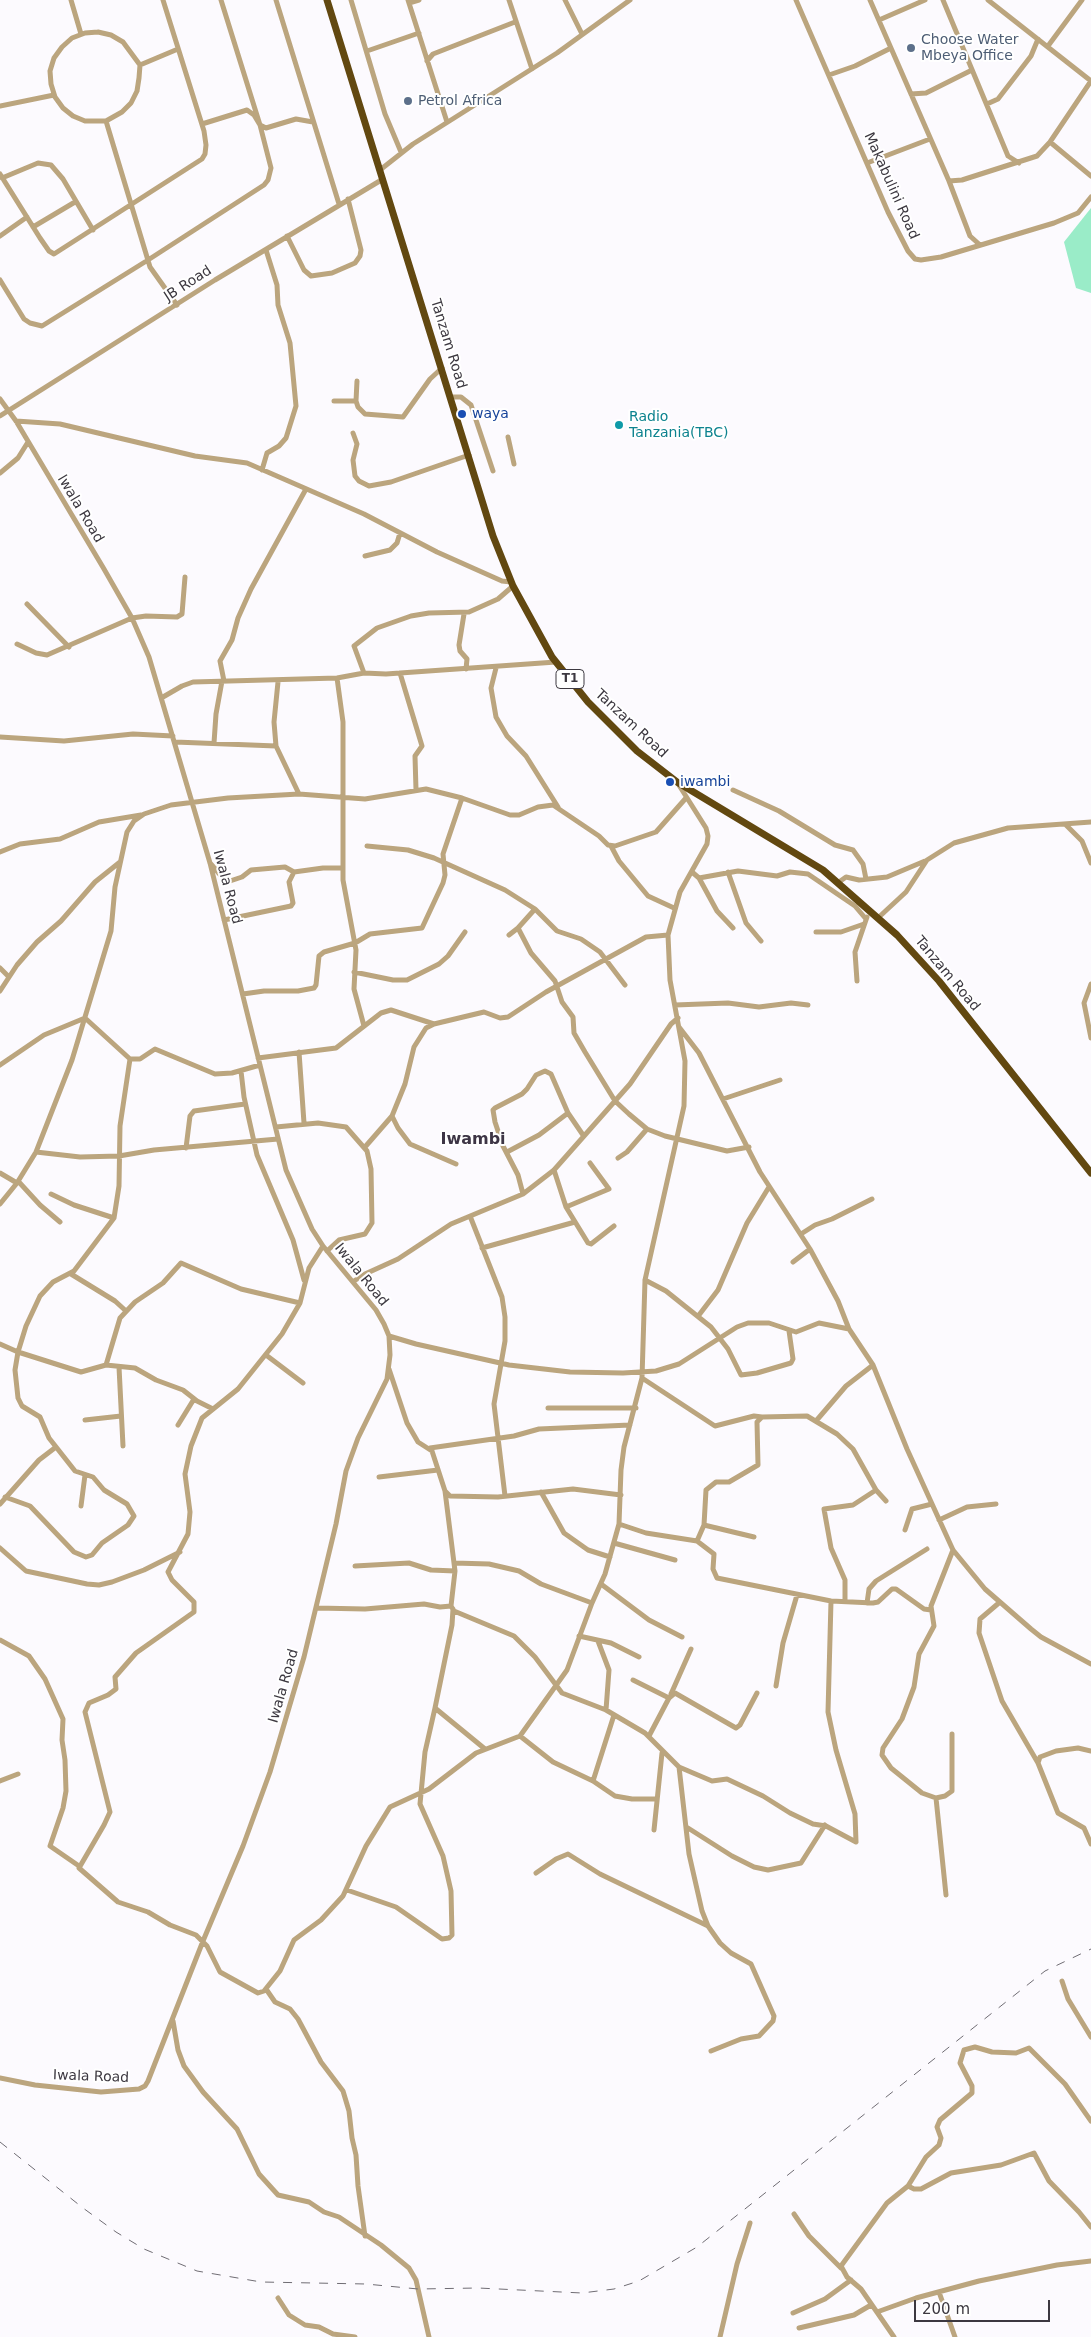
<!DOCTYPE html>
<html>
<head>
<meta charset="utf-8">
<style>
	body { margin:0 }
	#map { position:relative; width:1091px; height:2337px; overflow:hidden; background:#fcfafe; font-family:"DejaVu Sans",sans-serif }
	canvas { display:block }
	.scale { position:absolute; left:914px; top:2300px; width:136px; height:22px; box-sizing:border-box; border:2px solid #3c3840; border-top:0; padding-left:6px; font-size:15px; line-height:18px; white-space:nowrap; color:#3c3840; -webkit-text-stroke:4px #fff; paint-order:stroke }
</style>
</head>
<body>
<div id="map">
<canvas width="1091" height="2337"></canvas>
<div class="scale">200 m</div>
</div>
<script>
const ctx = document.querySelector('canvas').getContext('2d');
ctx.lineJoin = 'round';
function paint(path, color) { ctx.fillStyle = color; ctx.fill(path, 'evenodd'); }
const poly = rows => new Path2D(rows.map(r => 'M' + r).join(''));
function stroke(path, color, width, dash) { ctx.strokeStyle = color; ctx.lineWidth = width; ctx.lineCap = dash ? 'butt' : 'round'; ctx.setLineDash(dash || []); ctx.stroke(path); }
function label(font, color, halo, rows, align = 'center') {
  ctx.font = font + ' "DejaVu Sans",sans-serif'; ctx.lineWidth = 4; ctx.setLineDash([]); ctx.textBaseline = 'middle'; ctx.strokeStyle = halo; ctx.fillStyle = color; for (const [text, x, y, turn = 0] of rows) {
    ctx.save(); ctx.translate(x, y); ctx.rotate((+turn || 0) * Math.PI / 180); ctx.textAlign = isNaN(turn) ? turn : align; if (halo) ctx.strokeText(text, 0, 0); ctx.fillText(text, 0, 0); ctx.restore();
  }
}
const green = poly([
	[1091,208,1091,293,1076,288,1064,242]
]);
const minor = poly([
	[71,0,81,34],
	[276,0,339,204],
	[351,0,385,114,401,152],
	[408,0,447,122],
	[509,0,532,69],
	[565,0,582,34],
	[796,0,888,212,908,251,915,259,921,260,941,257,1054,223,1078,213,1091,197],
	[870,0,949,181,970,236,980,245],
	[943,0,1008,156,1019,163],
	[988,0,1091,81],
	[409,3,419,0],
	[879,20,925,0],
	[98,32,111,35,123,42,140,65,139,78,137,91,131,103,122,112,106,121,85,121,73,116,63,108,55,97,51,84,50,71,54,58,62,47,72,38,85,33,98,32],
	[1048,46,1082,0],
	[367,51,419,33],
	[427,61,433,54,515,22],
	[140,65,178,49],
	[829,75,855,66,891,48],
	[911,94,926,93,972,70],
	[987,104,998,99,1031,56,1038,39],
	[0,106,54,95],
	[106,121,150,267,177,305],
	[202,124,247,110,254,115,260,125,266,128,296,119,313,122],
	[1050,142,1091,176],
	[867,163,930,139],
	[380,170,413,144,557,53,630,0],
	[0,174,40,238,49,251,54,254,202,159,205,154,206,145,204,131,163,0],
	[2,178,38,163,51,165,63,179,93,230],
	[949,181,962,180,1037,156,1050,142,1091,81],
	[33,227,75,202],
	[0,236,27,217],
	[287,236,304,270,311,276,332,273,355,263,360,256,361,250,348,199],
	[0,280,24,319,30,323,42,326,148,260,264,185,268,180,271,168,260,125,221,0],
	[452,397,461,397,471,405,493,471],
	[0,399,16,421,104,569,132,618,149,657,210,863,286,1170,312,1229,323,1246,376,1310,384,1324,389,1336,390,1355,387,1379,358,1438,346,1471,336,1524,304,1657,270,1772,243,1846,203,1941,148,2081,145,2086,139,2089,101,2092,35,2085,0,2078],
	[334,401,356,401,358,407,365,414,403,417,430,379,442,368],
	[356,401,357,381],
	[0,416,215,280,383,179],
	[16,421,60,424,195,456,247,463,364,514,437,552,502,581,511,582],
	[353,433,357,444,353,460,355,476,359,481,369,486,391,482,469,455],
	[508,437,514,464],
	[262,470,267,453,279,446,286,438,296,406,290,343,278,305,277,285,266,250],
	[0,473,18,458,28,442],
	[365,556,390,550,397,543,400,533],
	[27,604,69,647],
	[464,614,459,645,460,651,467,659,466,669],
	[17,644,36,653,47,655,132,618,146,616,177,617,182,614,185,577],
	[496,668,491,688,496,717,507,736,526,756,558,807],
	[364,673,354,646,377,628,411,616,429,613,469,612,498,599,513,586],
	[400,673,422,746,415,756,416,790],
	[337,678,343,722,343,880,356,950,354,989,364,1026],
	[224,681,220,661,232,640,238,618,251,589,306,489],
	[278,682,274,722,276,746,299,794],
	[163,697,182,686,193,682,337,678,364,673,386,674,556,662],
	[0,737,64,741,133,734,173,736],
	[175,742,276,746],
	[214,743,216,714,222,681],
	[733,790,779,811,835,845,853,850,863,864,866,879],
	[1066,825,1082,841,1091,863],
	[367,846,408,850,434,858,505,890,535,909,557,931,581,939,600,952,625,985],
	[611,846,619,861,648,896,674,908],
	[0,852,20,844,60,839,99,822,141,815],
	[210,863,223,878,230,881,242,877,251,870,285,867,294,872,323,868,343,868],
	[692,872,699,878,738,871,777,876,790,872,808,874,855,906,866,919],
	[728,872,746,923,761,941],
	[699,878,717,911,733,928],
	[839,882,846,877,859,880,887,877,925,861],
	[879,917,906,892,927,860,954,843,1008,828,1091,822],
	[224,920,291,906,293,903,289,882,294,872],
	[518,928,531,953,555,981,562,1002,573,1017,574,1033,585,1052,615,1101,629,1114,647,1129,665,1136,727,1151,749,1147],
	[816,932,841,932,864,924],
	[509,935,518,928,535,909],
	[0,968,9,977],
	[354,972,393,980,407,980,439,964,448,956,465,932],
	[857,981,855,952,867,917],
	[1091,984,1084,1003,1091,1038],
	[0,991,17,965,37,942,61,921,95,882,120,862],
	[243,994,264,991,298,991,314,988,316,985,319,956,324,952,355,943,370,934,422,928,443,883,445,875,443,854,462,798],
	[675,1005,728,1003,759,1007,791,1003,808,1005],
	[679,1027,699,1053,760,1172,810,1249,838,1301,849,1329,873,1365,907,1449,953,1550,985,1589,1031,1629,1041,1637,1091,1664],
	[299,1052,304,1123],
	[258,1058,336,1048,381,1013,391,1010,434,1024,484,1012,500,1018,508,1017,546,992,646,937,668,935],
	[0,1065,44,1035,85,1018,130,1059,140,1059,155,1049,215,1074,232,1073,260,1065],
	[241,1071,244,1097,257,1155,293,1240,304,1280],
	[723,1099,780,1080],
	[392,1116,398,1128,410,1144,456,1164],
	[276,1127,318,1123,346,1127,367,1151,371,1169,372,1223,365,1234,339,1240,327,1251],
	[365,1147,392,1116,405,1084,414,1047,426,1028,434,1024],
	[186,1148,190,1116,194,1111,245,1104],
	[36,1152,80,1157,119,1156,154,1150,278,1139],
	[507,1152,539,1135,568,1113],
	[618,1158,627,1152,647,1129],
	[554,1170,566,1207,588,1243,591,1244,614,1226],
	[0,1173,17,1183],
	[18,1181,40,1205,60,1222],
	[51,1194,74,1205,114,1218],
	[523,1194,518,1175,503,1146,495,1122,493,1110,495,1108,522,1094,527,1089,536,1075,545,1071,551,1074,568,1113,583,1135],
	[0,1204,17,1183,36,1152,72,1060,111,931,115,887,127,832,134,821,144,814,171,805,228,798,299,794,365,799,426,789,462,798,510,815,519,815,538,807,553,805,599,836,608,845,615,846,656,832,686,798],
	[566,1207,609,1189,590,1163],
	[470,1216,502,1297,505,1317,505,1341,494,1404,505,1496],
	[801,1234,815,1225,832,1219,872,1199],
	[323,1246,309,1268,300,1303,282,1334,238,1389,202,1418,191,1446,185,1474,190,1512,188,1534,168,1572,172,1580,194,1602,194,1612,136,1653,115,1677,116,1689,108,1695,89,1703,85,1712,110,1812,104,1825,79,1868,118,1902,148,1912,170,1925,196,1935,207,1946,220,1972,258,1993,264,1991,280,1971,294,1940,321,1920,343,1896,366,1846,390,1807,429,1789,476,1753,520,1736,567,1670,592,1603,605,1574,619,1524,621,1470,624,1447,642,1378,645,1280,684,1106,685,1061,670,980,668,935,680,892,707,844,708,836,706,828,677,782],
	[482,1248,575,1222],
	[793,1262,810,1249],
	[71,1274,115,1301,126,1311],
	[645,1280,666,1291,711,1327,728,1349,741,1375,757,1373,791,1363,793,1359,789,1331],
	[354,1281,365,1274,398,1259,451,1224,523,1194,554,1170,630,1084,671,1024,678,1018],
	[699,1315,718,1290,747,1223,769,1187],
	[389,1336,416,1344,509,1365,570,1372,623,1373,656,1371,679,1364,737,1327,748,1323,769,1323,796,1332,819,1323,849,1329],
	[0,1344,18,1352,81,1372,106,1365,135,1368,156,1380,183,1390,197,1401,213,1409],
	[266,1355,303,1383],
	[106,1365,120,1318,135,1302,163,1283,181,1263,241,1289,300,1303],
	[119,1367,123,1446],
	[389,1369,407,1423,418,1442,432,1451,445,1491,450,1496,498,1497,573,1489,621,1495],
	[642,1378,715,1426,754,1416,762,1417],
	[548,1408,636,1408],
	[85,1420,121,1416],
	[816,1421,846,1386,873,1365],
	[178,1425,194,1399],
	[430,1448,514,1436,539,1429,630,1425],
	[379,1477,438,1470],
	[445,1491,455,1571,451,1606,454,1611,514,1636,535,1657,562,1693,606,1710,645,1733,679,1767,712,1781,727,1779,763,1796,790,1813,813,1824,826,1826,856,1842],
	[541,1492,564,1533,588,1550,610,1557],
	[5,1497,30,1506,74,1552,86,1557,92,1555,102,1543,128,1525,134,1516,127,1504,104,1490,93,1477,75,1471,49,1438,40,1417,22,1406,18,1398,15,1370,18,1352,26,1326,40,1296,53,1282,74,1271,114,1218,119,1186,120,1126,130,1059],
	[0,1504,39,1460,56,1447],
	[81,1506,85,1475],
	[939,1520,967,1507,996,1504],
	[619,1524,646,1533,697,1541,714,1554,713,1569,717,1578,831,1601,873,1603,878,1602,892,1589,896,1589,924,1609,931,1610],
	[704,1525,754,1537],
	[905,1530,912,1509,932,1504],
	[697,1541,704,1525,706,1490,716,1482,729,1482,758,1465,757,1422,762,1417,807,1416,837,1434,853,1449,876,1490,886,1501],
	[614,1543,675,1560],
	[0,1548,26,1571,87,1584,99,1585,112,1582,144,1570,180,1552],
	[454,1563,489,1564,519,1571,541,1584,592,1603],
	[355,1566,409,1563,431,1570,455,1571],
	[601,1584,649,1620,682,1637],
	[831,1601,828,1712,836,1750,855,1814,856,1842],
	[845,1601,845,1580,831,1548,824,1509,853,1505,876,1490],
	[1000,1602,980,1619,979,1633,1002,1701,1038,1763],
	[867,1603,869,1589,876,1581,927,1549],
	[316,1608,365,1609,424,1604,440,1607,451,1606],
	[453,1609,452,1625,435,1708,485,1749],
	[579,1636,611,1643,639,1657],
	[0,1640,29,1656,45,1679,63,1719,62,1740,65,1760,66,1791,63,1808,50,1846,79,1866],
	[598,1641,609,1670,606,1710],
	[633,1680,669,1698],
	[776,1686,783,1643,797,1595],
	[671,1694,691,1649],
	[952,1734,952,1791,945,1796,936,1798,922,1793,891,1768,882,1755,883,1748,902,1719,914,1687,919,1654,934,1626,931,1606,953,1550],
	[520,1736,553,1762,593,1781,615,1796,632,1799,656,1799],
	[649,1736,669,1698,675,1693,736,1728,740,1725,757,1693],
	[1091,1751,1078,1748,1056,1751,1040,1757,1038,1763,1058,1813,1084,1828,1091,1844],
	[679,1767,689,1854,702,1911,708,1926,720,1943,731,1953,751,1964,774,2016,773,2021,759,2036,741,2039,711,2051],
	[0,1781,18,1774],
	[593,1781,614,1715],
	[936,1798,946,1895],
	[688,1828,732,1856,754,1867,768,1870,801,1863,825,1825],
	[654,1830,662,1753],
	[536,1873,556,1859,568,1854,600,1874,708,1926],
	[347,1890,396,1907,442,1939,449,1938,452,1935,451,1891,443,1856,420,1804,425,1752,435,1708],
	[1062,1981,1068,1999,1091,2037],
	[266,1989,275,2002,290,2009,298,2019,321,2062,343,2091,349,2111,352,2138,356,2155,358,2186,365,2236],
	[173,2021,178,2050,184,2066,203,2092,237,2129,259,2174,278,2195,309,2202,324,2212,339,2217,381,2245,409,2268,416,2280,429,2337],
	[908,2186,914,2189,921,2189,951,2173,1001,2165,1034,2153,1049,2181,1079,2212,1091,2227],
	[794,2214,809,2236,841,2268],
	[939,2292,955,2337],
	[278,2298,289,2315,305,2325,319,2327,333,2334,355,2337],
	[877,2312,916,2298,979,2281,1057,2265,1091,2261],
	[793,2313,825,2299,851,2280],
	[799,2328,854,2315,871,2305],
	[720,2337,737,2264,750,2223],
	[894,2337,861,2289,847,2277,841,2266,887,2203,908,2186,926,2157,939,2145,941,2138,937,2127,940,2120,972,2093,972,2086,960,2063,964,2050,975,2047,992,2052,1016,2053,1029,2048,1065,2084,1091,2121]
]);
const highway = poly([
	[327,0,493,536,513,586,552,657,588,702,637,751,677,782,823,870,897,935,939,981,1091,1173]
]);
const rail = poly([
	[0,2142,83,2208,116,2232,144,2249,197,2271,261,2282,366,2284,418,2289,478,2288,582,2293,614,2289,639,2281,697,2247,1045,1971,1091,1949]
]);
const markers = [
	[911,48,5,"#5c6f8a"],
	[408,101,5,"#5c6f8a"],
	[462,414,5,"#1a4fb4"],
	[619,425,5,"#0f9aa8"],
	[670,782,5,"#1a4fb4"]
];
const shields = [
	[570,679,28]
];
const shieldNames = [
	["T1",570,679]
];
const serviceNames = [
	["Choose Water",921,40],
	["Mbeya Office",921,56],
	["Petrol Africa",418,101]
];
const streetNames = [
	["Makabulini Road",891,186,66],
	["JB Road",188,284,-33],
	["Tanzam Road",448,344,73],
	["Iwala Road",80,509,59],
	["Tanzam Road",631,724,43],
	["Iwala Road",227,887,75],
	["Tanzam Road",947,974,50],
	["Iwala Road",361,1275,51],
	["Iwala Road",284,1686,-74],
	["Iwala Road",91,2077,2]
];
const transitNames = [
	["waya",472,414],
	["iwambi",680,782]
];
const cultureNames = [
	["Radio",629,417],
	["Tanzania(TBC)",629,433]
];
const quarterNames = [
	["Iwambi",473,1140]
];
paint(green, '#9aecc8');
stroke(minor, '#bba57e', 5);
stroke(highway, '#624810', 7);
stroke(rail, '#6f6c73', 1, [9, 9]);
for (const [x, y, r, color] of markers) { const dot = new Path2D(); dot.arc(x, y, r, 0, 2 * Math.PI); ctx.fillStyle = color; ctx.fill(dot); stroke(dot, '#fff', 2); }
for (const [x, y, w] of shields) { const box = new Path2D(); box.roundRect(x - w / 2, y - 9.5, w, 19, 4); ctx.fillStyle = '#fff'; ctx.fill(box); stroke(box, '#3c3840', 1); }
label('bold 12px', '#3c3840', null, shieldNames);
label('14px', '#4e5e75', '#fff', serviceNames, 'left');
label('14px', '#3c3840', '#fff', streetNames);
label('14px', '#164399', '#fff', transitNames, 'left');
label('14px', '#0d838f', '#fff', cultureNames, 'left');
label('bold 16px', '#3d3545', '#fff', quarterNames);
</script>
</body>
</html>
